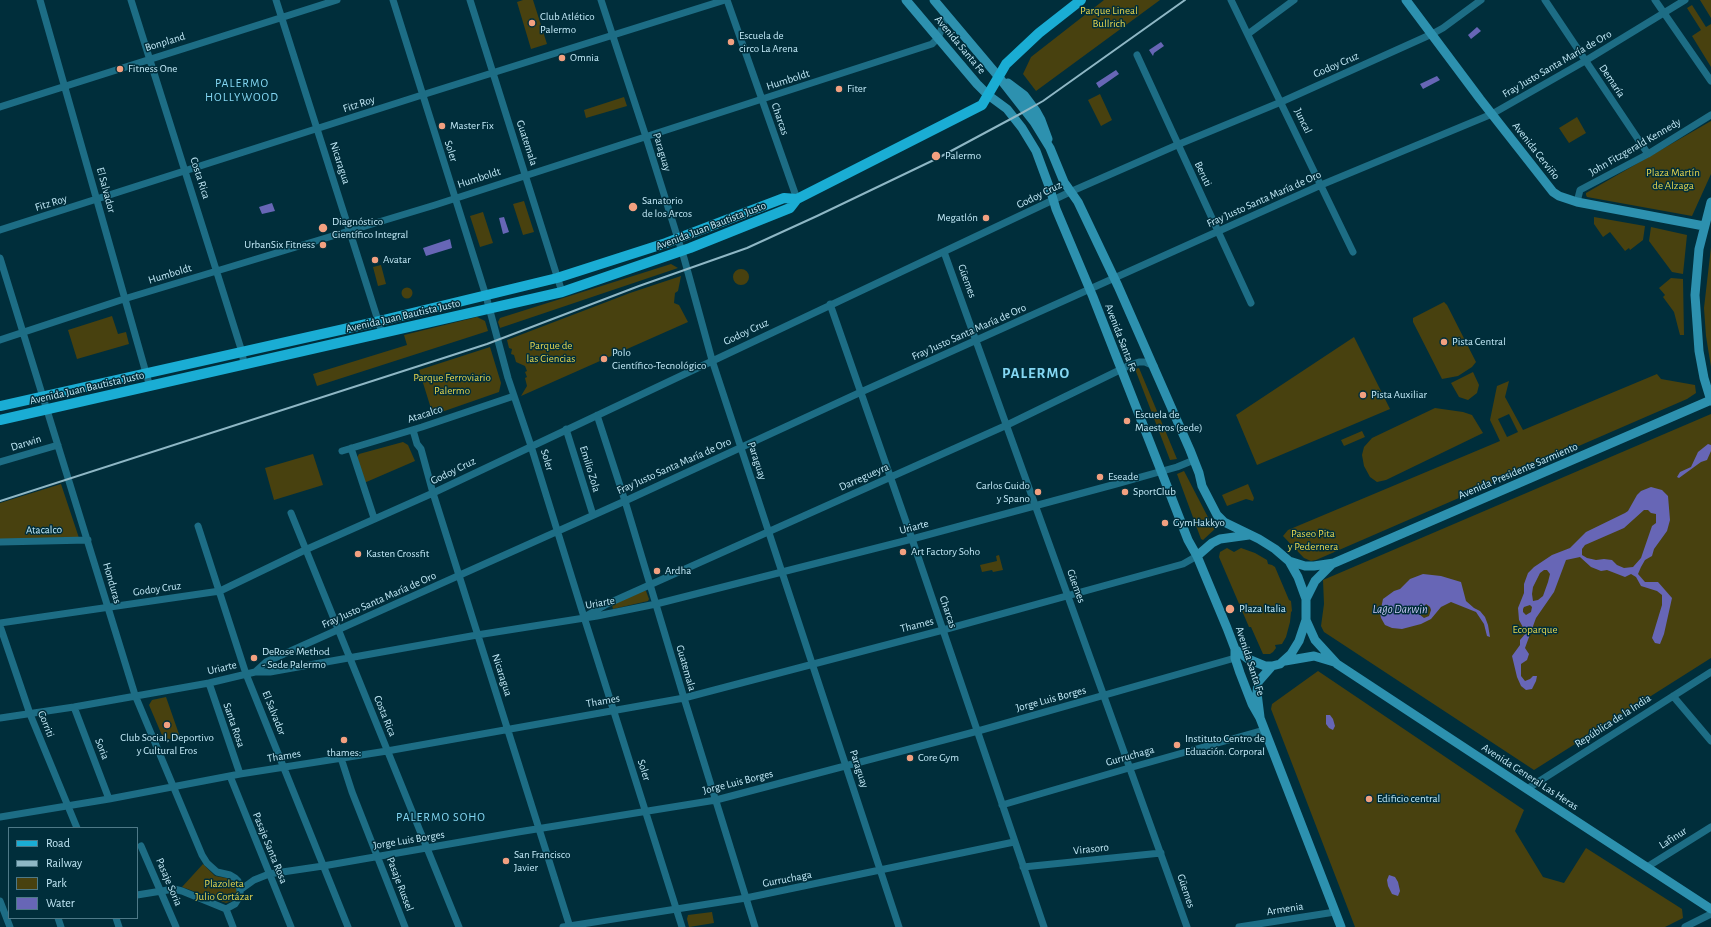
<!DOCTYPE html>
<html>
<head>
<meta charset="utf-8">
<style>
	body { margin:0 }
	#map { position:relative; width:1711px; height:927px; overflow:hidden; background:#002e3b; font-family:"Alegreya Sans",sans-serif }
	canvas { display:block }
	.legend { position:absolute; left:8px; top:827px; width:130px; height:92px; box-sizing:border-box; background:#002e3b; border:1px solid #4e7987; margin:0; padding:5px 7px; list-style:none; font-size:12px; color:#c3eaf8 }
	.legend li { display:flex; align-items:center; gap:8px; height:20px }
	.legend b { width:20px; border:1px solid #4e7987 }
</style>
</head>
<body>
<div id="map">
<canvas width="1711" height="927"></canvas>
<ul class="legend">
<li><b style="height:5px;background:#1aadd4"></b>Road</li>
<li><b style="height:5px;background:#8eb7c5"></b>Railway</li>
<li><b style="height:11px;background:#48410f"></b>Park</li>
<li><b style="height:11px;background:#6766b6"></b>Water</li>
</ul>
</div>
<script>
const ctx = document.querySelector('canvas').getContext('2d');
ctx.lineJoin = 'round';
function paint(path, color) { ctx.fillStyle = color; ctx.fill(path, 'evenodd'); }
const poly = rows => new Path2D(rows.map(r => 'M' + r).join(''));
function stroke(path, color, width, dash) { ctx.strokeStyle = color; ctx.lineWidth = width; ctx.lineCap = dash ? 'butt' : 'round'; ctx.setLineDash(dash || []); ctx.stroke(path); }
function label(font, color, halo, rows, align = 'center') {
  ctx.font = font + ' "Alegreya Sans",sans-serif'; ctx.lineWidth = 3; ctx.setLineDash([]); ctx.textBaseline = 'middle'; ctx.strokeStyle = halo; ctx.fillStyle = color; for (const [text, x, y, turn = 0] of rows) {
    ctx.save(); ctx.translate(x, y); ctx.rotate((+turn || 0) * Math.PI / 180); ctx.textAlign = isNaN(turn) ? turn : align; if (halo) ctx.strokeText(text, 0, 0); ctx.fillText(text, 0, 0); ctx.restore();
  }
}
const green = poly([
	[523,0,533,0,547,44,531,49,517,2],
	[1104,0,1160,0,1036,91,1023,74,1031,57],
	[1700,0,1711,0,1711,18],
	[1692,5,1706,27,1711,24,1711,67,1692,36,1701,30,1687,8],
	[1100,94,1112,120,1101,126,1088,100],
	[624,97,627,106,586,118,584,110],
	[1577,117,1586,133,1569,143,1559,128],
	[1711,121,1711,174,1692,216,1587,197,1586,195,1586,193],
	[524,201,534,232,523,235,513,204],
	[483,212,493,243,480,247,470,216],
	[1594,217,1645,226,1643,240,1630,250,1629,248,1625,251,1610,232,1603,237,1594,224],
	[1651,227,1687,235,1683,274,1672,272,1649,241],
	[1711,247,1711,367,1706,336,1704,308],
	[671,264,678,268,500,328,498,322,500,318],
	[381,265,386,284,378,286,373,267],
	'733 277a8 8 0 1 1 16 0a8 8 0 1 1-16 0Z',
	[681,276,678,291,675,293,674,303,679,305,688,322,521,396,527,386,525,378,527,377,525,372,527,371,525,366,516,362,514,355,511,354,512,349,509,348,507,340,630,293],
	[1671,278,1683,279,1684,335,1680,335,1674,312,1663,297,1665,295,1659,288],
	'401.5 293a5.5 5.5 0 1 1 11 0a5.5 5.5 0 1 1-11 0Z',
	[1444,302,1447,305,1476,362,1472,367,1458,376,1442,379,1413,322,1413,318],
	[112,316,118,334,126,332,129,344,77,359,68,330],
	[477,317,485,321,488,331,317,386,313,374,407,345,404,335],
	[1354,337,1390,409,1257,465,1236,415],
	[490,347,501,383,499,392,433,415,419,370],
	[1139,368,1177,459,1170,460,1135,369],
	[1473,372,1479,385,1477,393,1468,400,1459,397,1451,383],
	[1657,374,1661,379,1695,385,1696,393,1687,399,1316,560,1311,561,1304,558,1283,536,1288,530,1500,441,1490,420,1497,386,1509,381,1505,397,1523,430],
	[1509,414,1518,432,1507,437,1498,419],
	[1435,408,1463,412,1472,415,1483,433,1386,480,1377,482,1370,477,1364,466,1362,455,1364,447,1372,438],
	[1711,414,1711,658,1534,770,1324,632,1321,626,1324,604,1323,580],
	[1362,431,1365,437,1344,446,1341,440],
	[403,442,408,445,415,461,364,483,356,459,359,454],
	[313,454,323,485,274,500,265,468],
	[1184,471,1211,523,1216,528,1203,540,1201,539,1177,474],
	[61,484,79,538,0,540,0,503],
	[1248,484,1254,498,1253,501,1246,499,1227,506,1222,495],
	[1227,548,1234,552,1241,548,1255,553,1267,560,1268,564,1272,565,1275,567,1289,600,1291,601,1292,611,1291,612,1290,622,1286,637,1282,644,1275,645,1276,648,1273,652,1270,654,1263,654,1251,627,1249,627,1219,557,1220,552],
	[999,555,1003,570,993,572,992,570,982,572,980,565,997,561,996,556],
	[644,590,646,591,649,599,648,601,613,609,612,605],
	[1318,671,1524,810,1515,831,1543,877,1564,883,1586,848,1682,909,1683,918,1665,927,1355,927,1271,709,1272,704],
	[166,697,180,737,164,740,149,705,152,700],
	[203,864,215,876,231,879,235,883,237,890,236,895,232,901,226,903,182,887],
	[712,912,714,923,689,927,687,919,688,915]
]);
const water = poly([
	[1477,27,1481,31,1471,39,1468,35],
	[1161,42,1164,46,1154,53,1153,56,1149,50],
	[1116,70,1119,74,1099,88,1096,83],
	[1437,76,1440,80,1423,89,1420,84],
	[272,203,275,211,262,214,259,207],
	[504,217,509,232,503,234,499,218],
	[450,239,452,248,426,256,423,248],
	[1708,444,1711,445,1711,451,1707,460,1701,462,1679,478,1677,477,1680,472,1691,467,1698,452],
	[1651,487,1662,490,1668,496,1670,520,1667,531,1654,549,1652,556,1645,560,1641,567,1638,574,1645,582,1658,582,1672,598,1664,634,1660,644,1655,643,1652,638,1662,605,1662,595,1657,591,1641,586,1636,577,1631,574,1625,577,1607,570,1601,571,1591,567,1580,557,1566,560,1554,592,1536,618,1525,648,1529,654,1527,660,1521,664,1521,676,1525,681,1530,679,1533,676,1537,676,1536,681,1532,689,1526,690,1521,686,1517,677,1512,656,1520,645,1520,640,1526,633,1519,620,1518,608,1524,593,1524,584,1528,573,1534,567,1552,555,1570,548,1586,532,1625,513,1628,511,1637,495,1641,491],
	[1644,510,1648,510,1651,513,1656,514,1656,523,1652,526,1641,558,1633,567,1624,568,1617,565,1612,560,1604,559,1596,560,1587,558,1582,555,1582,549,1585,545,1624,528],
	[1544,570,1547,570,1550,574,1548,582,1543,596,1538,600,1533,601,1532,594,1533,587,1540,573],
	[1530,605,1532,607,1531,612,1526,615,1523,612,1523,609,1524,607],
	[1423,574,1441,576,1461,582,1466,601,1474,608,1480,611,1485,617,1488,625,1490,637,1487,636,1484,624,1476,612,1451,602,1441,607,1431,619,1421,624,1402,629,1392,628,1385,625,1381,618,1380,613,1383,599,1394,591,1400,589,1410,579],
	[1426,604,1430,607,1431,610,1429,616,1424,618,1419,614],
	[1326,715,1330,715,1333,719,1335,726,1333,730,1329,728,1326,724],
	[1389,875,1395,877,1398,882,1400,891,1398,896,1392,894,1388,886,1387,880]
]);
const minor = poly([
	[40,0,150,387],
	[131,0,242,352,244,364],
	[276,0,382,333],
	[393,0,486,296,508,378,531,446,584,617,682,927],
	[470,0,562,292],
	[601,0,646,137,684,258,712,360,899,927],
	[727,0,797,199],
	[1231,0,1353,252],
	[1545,0,1648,154],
	[1655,0,1711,81],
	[1248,34,1294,0],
	[1137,55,1251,303],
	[0,107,337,0],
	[1577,202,1580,190,1648,154,1711,115],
	[0,230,422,95,725,0],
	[944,252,1187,927],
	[0,258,135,695,202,855,207,863,217,872,230,875,235,878,238,881,240,890,240,896,235,904,226,909,182,891,174,889,137,895],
	[830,304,912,539,1044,927],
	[0,340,124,299,435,205,932,44,938,38,947,15],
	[597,415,625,501,684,698,755,927],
	[566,429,593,515],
	[413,430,417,444,421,449,433,493,570,927],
	[351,448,374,518],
	[342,451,422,427,514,396],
	[0,462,58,445],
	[291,513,459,927],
	[198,526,246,674,348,927],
	[0,542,88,540],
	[586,616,607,604,1007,425,1130,365,1139,362,1145,362,1154,366],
	[0,623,220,591,305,550,433,493,1070,192,1177,145,1281,102,1432,34,1443,28,1481,0],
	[0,626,30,714,77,828],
	[255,672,266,662,625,501,861,392,1321,185,1492,114,1585,61,1685,0],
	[209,683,240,774],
	[1673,696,1711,741],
	[74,707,109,799],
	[0,718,74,707,209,683,255,672,270,672,477,635,597,616,656,604,912,539,1116,484,1177,467,1194,460],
	[341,758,352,792,405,927],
	[230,776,291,927],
	[1527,789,1711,672],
	[1002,805,1129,768,1264,730],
	[0,817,109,799,240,774,387,751,684,698,943,630,1183,564,1197,556],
	[141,846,176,927],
	[1023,867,1161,853],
	[1647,867,1711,827],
	[240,890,254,880,269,874,323,866,518,832,716,800,978,731,1235,658],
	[0,901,10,927],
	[226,909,233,927],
	[58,918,61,927],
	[116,918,119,927],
	[563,927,746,898,1014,842],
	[1239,927,1335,912],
	[1685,927,1711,914]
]);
const secondary = poly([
	[906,0,977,84,988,95,1007,109,1022,128,1036,151,1050,189,1056,209,1093,297,1165,481,1188,540,1197,556,1227,628,1235,649,1235,658,1240,673,1252,704,1260,718,1341,927],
	[934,0,998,76,1034,122,1050,148,1064,182,1078,202,1118,286,1190,450,1199,473,1202,486,1217,515,1224,522,1259,539,1275,549,1289,561,1298,577,1306,599,1306,620,1299,641,1291,654,1280,664,1272,666,1265,666,1248,659,1235,649],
	[1406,0,1480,99,1553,192,1559,196,1577,202,1704,226],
	[1008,83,1024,95,1036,111,1041,120,1048,139],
	[1711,401,1704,378,1699,351,1695,295,1699,249,1711,202],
	[1197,556,1212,543,1220,539,1249,535],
	[1289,561,1305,566,1314,566,1334,563,1711,400],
	[1306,599,1315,581,1332,564],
	[1306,620,1315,640,1337,664,1527,789,1711,909],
	[1285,661,1314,656,1334,662],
	[1260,717,1257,693,1258,682,1272,666]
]);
const primary = poly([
	[0,406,380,321,557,278,666,243,784,198,797,199],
	[0,420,562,292,690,248,790,208,797,199,982,105,1006,64,1039,33,1081,0]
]);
const rail = poly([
	[0,501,487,344,639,286,747,248,817,216,938,158,1020,114,1043,101,1185,0]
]);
const markers = [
	[532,23,4,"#f2a080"],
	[731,42,4,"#f2a080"],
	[562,58,4,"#f2a080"],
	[120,69,4,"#f2a080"],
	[839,89,4,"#f2a080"],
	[442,126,4,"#f2a080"],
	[936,156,5,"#f2a080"],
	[633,207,5,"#f2a080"],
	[986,218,4,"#f2a080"],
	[323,228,5,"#f2a080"],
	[323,245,4,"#f2a080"],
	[375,260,4,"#f2a080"],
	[1444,342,4,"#f2a080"],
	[604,359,4,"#f2a080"],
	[1363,395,4,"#f2a080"],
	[1127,421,4,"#f2a080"],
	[1100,477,4,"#f2a080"],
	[1038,492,4,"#f2a080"],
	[1125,492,4,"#f2a080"],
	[1165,523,4,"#f2a080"],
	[903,552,4,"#f2a080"],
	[358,554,4,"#f2a080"],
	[657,571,4,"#f2a080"],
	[1230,609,5,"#f2a080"],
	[254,658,4,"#f2a080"],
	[167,725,4,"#f2a080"],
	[344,740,4,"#f2a080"],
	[1177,745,4,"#f2a080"],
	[910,758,4,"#f2a080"],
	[1369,799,4,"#f2a080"],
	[506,861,4,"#f2a080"]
];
const parkNames = [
	["Parque Lineal",1109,11],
	["Bullrich",1109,24],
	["Plaza Martín",1673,173],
	["de Alzaga",1673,186],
	["Parque de",551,346],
	["las Ciencias",551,359],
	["Parque Ferroviario",452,378],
	["Palermo",452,391],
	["Paseo Pita",1313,534],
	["y Pedernera",1313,547],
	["Ecoparque",1535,630],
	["Plazoleta",224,884],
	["Julio Cortázar",224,897]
];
const poiNames = [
	["Club Atlético",540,17],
	["Palermo",540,30],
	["Escuela de",739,36],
	["circo La Arena",739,49],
	["Omnia",570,58],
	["Fitness One",128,69],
	["Fiter",847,89],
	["Master Fix",450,126],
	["Palermo",945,156],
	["Sanatorio",642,201],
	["de los Arcos",642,214],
	["Megatlón",978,218,"right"],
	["Diagnóstico",332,222],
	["Científico Integral",332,235],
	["UrbanSix Fitness",315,245,"right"],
	["Avatar",383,260],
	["Pista Central",1452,342],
	["Polo",612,353],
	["Científico-Tecnológico",612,366],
	["Pista Auxiliar",1371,395],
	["Escuela de",1135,415],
	["Maestros (sede)",1135,428],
	["Eseade",1108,477],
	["Carlos Guido",1030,486,"right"],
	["y Spano",1030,499,"right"],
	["SportClub",1133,492],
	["GymHakkyo",1173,523],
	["Art Factory Soho",911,552],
	["Kasten Crossfit",366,554],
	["Ardha",665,571],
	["Plaza Italia",1239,609],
	["DeRose Method",262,652],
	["- Sede Palermo",262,665],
	["Club Social, Deportivo",167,738,"center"],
	["y Cultural Eros",167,751,"center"],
	["Instituto Centro de",1185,739],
	["Eduación. Corporal",1185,752],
	["thames:",344,753,"center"],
	["Core Gym",918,758],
	["Edificio central",1377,799],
	["San Francisco",514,855],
	["Javier",514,868]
];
const streetNames = [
	["Bonpland",165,42,-17],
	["Avenida Santa Fe",960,45,50],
	["Fray Justo Santa María de Oro",1557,64,-30],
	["Godoy Cruz",1336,65,-24],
	["Humboldt",788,80,-18],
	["Demaría",1612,81,56],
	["Fitz Roy",359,104,-18],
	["Charcas",780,119,71],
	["Juncal",1303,121,64],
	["Guatemala",527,143,72],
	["John Fitzgerald Kennedy",1635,147,-30],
	["Soler",451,151,72],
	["Avenida Cerviño",1536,151,52],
	["Paraguay",662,152,73],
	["Nicaragua",340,163,72],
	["Beruti",1203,174,65],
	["Costa Rica",200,178,72],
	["Humboldt",479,178,-18],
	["El Salvador",106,190,75],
	["Godoy Cruz",1039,195,-26],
	["Fray Justo Santa María de Oro",1264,199,-24],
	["Fitz Roy",51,203,-17],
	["Avenida Juan Bautista Justo",711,226,-21],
	["Humboldt",170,274,-17],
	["Güemes",967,281,70],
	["Avenida Juan Bautista Justo",403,316,-13],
	["Godoy Cruz",746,332,-25],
	["Fray Justo Santa María de Oro",969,332,-24],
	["Avenida Santa Fe",1121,338,69],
	["Avenida Juan Bautista Justo",87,388,-13],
	["Atacalco",425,414,-18],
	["Darwin",26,443,-17],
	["Soler",547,460,73],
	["Paraguay",757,461,72],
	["Fray Justo Santa María de Oro",674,466,-24],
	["Emilio Zola",590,469,73],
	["Godoy Cruz",453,471,-26],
	["Avenida Presidente Sarmiento",1518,471,-23],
	["Darregueyra",864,477,-24],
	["Uriarte",914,527,-15],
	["Atacalco",44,530,-1],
	["Honduras",112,583,74],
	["Güemes",1076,586,70],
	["Godoy Cruz",157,589,-8],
	["Fray Justo Santa María de Oro",379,600,-24],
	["Uriarte",600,603,-10],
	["Charcas",948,612,71],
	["Thames",917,625,-14],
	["Avenida Santa Fe",1250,661,72],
	["Uriarte",222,668,-13],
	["Guatemala",686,668,74],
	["Nicaragua",502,675,72],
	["Jorge Luis Borges",1051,699,-15],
	["Thames",603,701,-10],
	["El Salvador",274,713,68],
	["Costa Rica",385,716,68],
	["República de la India",1613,721,-33],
	["Gorriti",46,724,68],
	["Santa Rosa",234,725,71],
	["Soria",102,749,69],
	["Thames",284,756,-9],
	["Gurruchaga",1130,756,-16],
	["Paraguay",859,769,72],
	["Soler",644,770,72],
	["Avenida General Las Heras",1530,777,33],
	["Jorge Luis Borges",738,782,-14],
	["Lafinur",1673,838,-33],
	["Jorge Luis Borges",409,840,-9],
	["Pasaje Santa Rosa",270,848,68],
	["Virasoro",1091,849,-6],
	["Gurruchaga",787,879,-11],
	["Pasaje Soria",169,882,67],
	["Pasaje Russel",400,884,69],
	["Güemes",1186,891,71],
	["Armenia",1285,909,-9]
];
const neighbourhoodNames = [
	["PALERMO",242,83],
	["HOLLYWOOD",242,97],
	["PALERMO SOHO",441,817]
];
const waterNames = [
	["Lago Darwin",1400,609]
];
const districtNames = [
	["PALERMO",1036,373]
];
paint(green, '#48410f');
paint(water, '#6766b6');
stroke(minor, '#1d6d85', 7);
stroke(secondary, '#2d91af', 9);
stroke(primary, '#1aadd4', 10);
stroke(rail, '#8eb7c5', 2);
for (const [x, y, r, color] of markers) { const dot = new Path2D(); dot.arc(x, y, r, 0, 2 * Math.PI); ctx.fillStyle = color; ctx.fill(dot); stroke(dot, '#002e3b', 1.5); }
label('11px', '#e7d64e', '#002e3b', parkNames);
label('11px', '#c3eaf8', '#002e3b', poiNames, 'left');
label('11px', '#c3eaf8', '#002e3b', streetNames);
ctx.letterSpacing = '1px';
label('12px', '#84d7f3', '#002e3b', neighbourhoodNames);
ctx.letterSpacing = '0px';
label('italic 12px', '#c2c4f0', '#002e3b', waterNames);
ctx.letterSpacing = '1px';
label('bold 15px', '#84d7f3', '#002e3b', districtNames);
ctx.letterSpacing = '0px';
</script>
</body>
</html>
